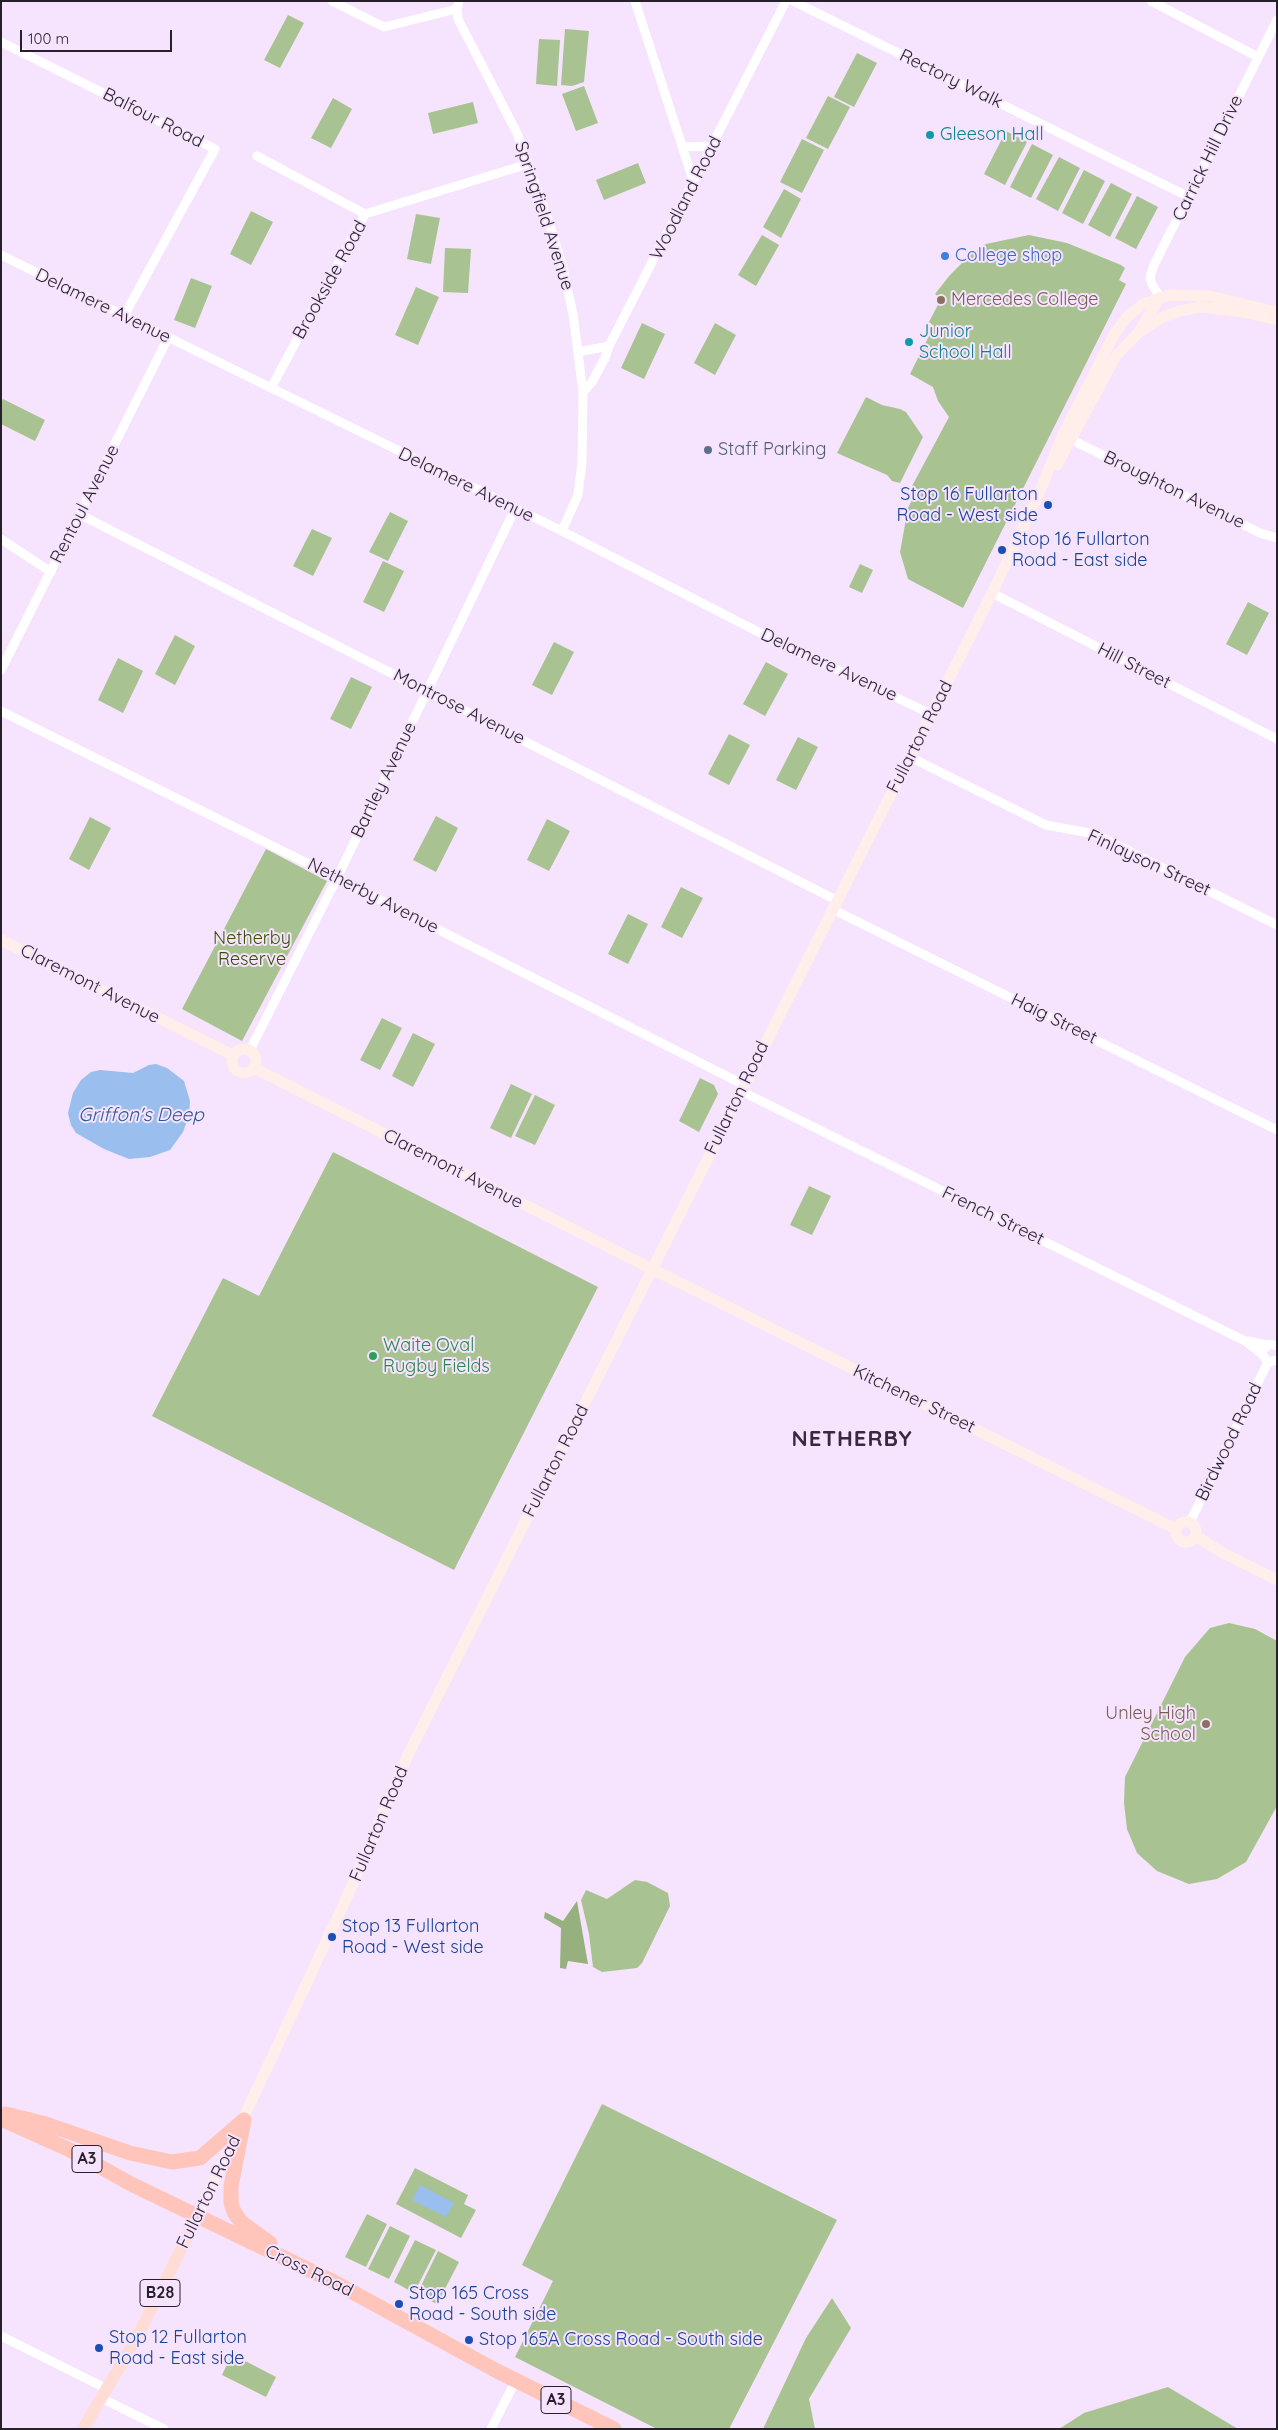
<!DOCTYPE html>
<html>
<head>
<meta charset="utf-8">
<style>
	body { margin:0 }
	#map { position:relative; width:1278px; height:2430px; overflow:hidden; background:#f6e3fd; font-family:Quicksand,sans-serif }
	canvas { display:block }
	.frame { position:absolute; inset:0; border:2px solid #271f2a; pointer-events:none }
	.scale { position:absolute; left:20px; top:30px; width:152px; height:22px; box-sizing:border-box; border:2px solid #271f2a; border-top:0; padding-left:6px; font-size:15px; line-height:18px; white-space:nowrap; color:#271f2a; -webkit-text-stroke:4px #f6e3fd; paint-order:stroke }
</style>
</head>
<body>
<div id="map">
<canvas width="1278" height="2430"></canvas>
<div class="frame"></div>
<div class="scale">100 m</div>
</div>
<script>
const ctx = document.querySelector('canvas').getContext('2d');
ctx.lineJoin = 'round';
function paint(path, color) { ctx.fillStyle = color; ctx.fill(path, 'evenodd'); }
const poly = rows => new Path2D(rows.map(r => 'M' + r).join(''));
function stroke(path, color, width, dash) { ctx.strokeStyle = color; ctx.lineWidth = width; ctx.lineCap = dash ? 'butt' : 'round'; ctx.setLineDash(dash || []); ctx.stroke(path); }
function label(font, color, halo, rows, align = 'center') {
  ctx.font = font + ' Quicksand,sans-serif'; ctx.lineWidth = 4; ctx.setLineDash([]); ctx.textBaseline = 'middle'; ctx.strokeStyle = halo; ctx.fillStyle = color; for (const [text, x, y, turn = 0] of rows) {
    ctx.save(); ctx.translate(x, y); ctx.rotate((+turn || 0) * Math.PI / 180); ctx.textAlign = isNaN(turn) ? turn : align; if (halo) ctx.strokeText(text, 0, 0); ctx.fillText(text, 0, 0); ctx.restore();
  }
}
const green = poly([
	[288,15,304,23,280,68,264,60],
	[565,29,589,31,584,82,572,86,561,85],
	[539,39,560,40,557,86,536,84],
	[857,53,877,63,854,107,834,97],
	[584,86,598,123,576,131,562,94],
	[828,96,850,107,828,149,806,138],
	[333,98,352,109,331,148,311,138],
	[473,102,478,123,433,134,428,113],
	[1006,131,1027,142,1005,185,984,174],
	[802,139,824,150,802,193,780,182],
	[1032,144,1053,155,1031,198,1010,187],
	[1059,157,1080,168,1058,211,1036,199],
	[638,163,646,183,604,200,596,180],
	[1084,170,1105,181,1083,224,1062,213],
	[1111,183,1132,194,1110,237,1088,225],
	[784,189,801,199,781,238,763,227],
	[1137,196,1158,207,1136,249,1115,238],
	[251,211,273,222,251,265,230,254],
	[416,214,440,218,431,264,407,259],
	[762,235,779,245,756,286,738,275],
	[1029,235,1067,243,1121,265,1125,268,1119,280,1126,284,963,608,908,579,900,552,908,508,913,498,910,496,913,489,911,488,949,417,938,401,933,387,910,374,934,326,929,322,941,299,935,294,950,275,969,256,986,244],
	[445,248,471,249,468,293,443,292],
	[191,278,212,286,195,328,174,320],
	[416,287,439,297,418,345,395,335],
	[642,323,665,334,644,379,621,368],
	[715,323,736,335,715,375,694,363],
	[866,397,882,405,900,409,906,412,923,437,900,483,892,481,887,475,837,453],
	[3,399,45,420,35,441,1,424,1,403],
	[390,512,408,521,388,561,369,552],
	[312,529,332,538,313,576,293,566],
	[383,561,404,571,384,612,363,602],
	[860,564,873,570,862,593,849,587],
	[1248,602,1269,613,1247,655,1226,644],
	[175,635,195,646,175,685,155,674],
	[554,642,574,652,552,695,532,685],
	[118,658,143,671,123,713,98,700],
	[766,662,788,674,765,716,743,704],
	[351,677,372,687,351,729,330,719],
	[729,734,750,745,729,785,708,774],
	[798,737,818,747,796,790,776,780],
	[436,816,458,828,436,872,413,860],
	[90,817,111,828,89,870,69,859],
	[547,819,570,831,549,871,527,860],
	[266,849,327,881,242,1041,182,1009],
	[681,887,703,898,682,938,661,927],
	[628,914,648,924,628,964,608,954],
	[382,1018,402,1028,380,1070,360,1060],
	[413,1033,435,1044,413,1087,392,1076],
	[700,1078,714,1085,718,1094,699,1132,679,1121],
	[511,1084,532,1094,511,1138,490,1128],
	[535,1095,555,1105,535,1145,515,1136],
	[333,1152,598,1287,454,1570,152,1416,223,1278,259,1296],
	[809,1186,831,1196,812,1235,790,1225],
	[1229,1623,1255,1629,1277,1641,1277,1806,1246,1862,1217,1879,1189,1884,1157,1871,1137,1853,1127,1829,1124,1803,1125,1777,1185,1657,1210,1628],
	[635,1880,647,1882,668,1893,670,1906,642,1963,637,1968,602,1972,593,1967,589,1934,581,1900,586,1890,607,1899],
	[602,2104,837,2220,729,2429,657,2429,515,2357,553,2281,522,2265],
	[415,2168,468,2195,464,2204,476,2210,461,2238,396,2204],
	[367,2214,387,2224,366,2267,345,2257],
	[390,2226,410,2236,389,2279,368,2269],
	[415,2240,436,2250,414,2293,394,2282],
	[438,2251,459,2262,437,2304,417,2294],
	[832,2298,851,2328,809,2399,815,2429,763,2429,806,2338],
	[232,2354,276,2377,266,2397,222,2375],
	[1168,2387,1238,2429,1059,2429,1084,2413]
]);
const forest = poly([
	[577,1901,588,1964,568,1961,566,1969,560,1968,561,1928,544,1918,545,1912,563,1921]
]);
const water = poly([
	[156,1064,167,1068,184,1081,190,1101,189,1115,183,1132,170,1150,150,1157,129,1159,104,1149,76,1133,71,1125,68,1113,73,1093,81,1080,91,1072,100,1070,133,1073,149,1065],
	[420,2185,454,2203,446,2217,412,2200]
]);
const street = poly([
	[332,1,384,27,457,9],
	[459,1,457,9,458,19,517,133,548,219,563,268,573,314,583,392,582,462,578,495,562,531],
	[635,1,694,183],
	[793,1,1189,197],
	[1151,1,1258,57],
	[1,42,215,149,124,316],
	[682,147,712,146],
	[257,156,365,214],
	[1,255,562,531,772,639,931,714],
	[1160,297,1152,284,1150,277,1154,265,1277,20],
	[578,352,609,346],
	[271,388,365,214,528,164],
	[583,392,592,382,605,358,609,346,786,1],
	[1072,440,1260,533,1277,538],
	[81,515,836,900],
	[1,539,51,572],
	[992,593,1277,739],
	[1,670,168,338],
	[1,711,337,878,744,1085],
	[910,757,1046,825,1095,834,1277,925],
	[832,909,1277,1130],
	[250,1050,337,878,515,509],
	[741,1091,1245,1341,1262,1354,1268,1362,1277,1360],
	[1248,1341,1267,1345],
	[1264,1349,1270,1344,1277,1346],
	[1190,1522,1268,1362],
	[1,2336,107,2389],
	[101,2398,164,2429],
	[491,2429,516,2380]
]);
const secondary = poly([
	[1140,330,1160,297],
	[1057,465,1116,356,1139,332,1161,318,1179,311,1201,307,1243,312,1277,320],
	[1,940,233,1055],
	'232 1061a12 12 0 1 1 24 0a12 12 0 1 1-24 0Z',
	[254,1068,652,1269,1176,1529],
	'1176 1532a10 10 0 1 1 20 0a10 10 0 1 1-20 0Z',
	[1196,1536,1221,1552,1277,1580],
	[197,2217,348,1895,408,1755,992,593,1038,496,1063,434,1114,335,1127,317,1143,304,1170,295,1209,296,1277,312]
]);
const primary = poly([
	[83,2429,136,2339,197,2217]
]);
const highway = poly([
	[6,2114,46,2124,130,2153,172,2162,200,2158,244,2120],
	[1,2119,70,2150,131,2184,334,2282,497,2371,614,2429],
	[244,2120,231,2186,231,2203,234,2212,241,2222,270,2243]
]);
const markers = [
	[930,135,5,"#0f9aa8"],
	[945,256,5,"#3f7fe0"],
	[941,300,5,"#8d6e63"],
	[909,342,5,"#0f9aa8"],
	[708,450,5,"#5c6f8a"],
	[1048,505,5,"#1a4fb4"],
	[1002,550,5,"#1a4fb4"],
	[373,1356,5,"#2e9e5b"],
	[1206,1724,5,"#8d6e63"],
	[332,1937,5,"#1a4fb4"],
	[399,2304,5,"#1a4fb4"],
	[469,2340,5,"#1a4fb4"],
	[99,2348,5,"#1a4fb4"]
];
const shields = [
	[87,2159,30],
	[160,2293,40],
	[556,2400,30]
];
const shieldNames = [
	["A3",87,2159],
	["B28",160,2293],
	["A3",556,2400]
];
const streetNames = [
	["Rectory Walk",951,79,26],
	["Balfour Road",153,118,27],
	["Carrick Hill Drive",1208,158,-64],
	["Woodland Road",686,198,-63],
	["Springfield Avenue",544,216,72],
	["Brookside Road",330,280,-61],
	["Delamere Avenue",103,306,26],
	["Delamere Avenue",466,485,26],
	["Broughton Avenue",1174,490,26],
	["Rentoul Avenue",85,504,-63],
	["Delamere Avenue",829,665,25],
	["Hill Street",1134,666,27],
	["Montrose Avenue",459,707,27],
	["Fullarton Road",920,737,-63],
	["Bartley Avenue",384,780,-64],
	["Finlayson Street",1149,863,25],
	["Netherby Avenue",373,896,27],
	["Claremont Avenue",90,984,27],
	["Haig Street",1054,1019,26],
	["Fullarton Road",737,1098,-64],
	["Claremont Avenue",453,1169,27],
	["French Street",993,1216,26],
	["Kitchener Street",914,1399,26],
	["Birdwood Road",1229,1442,-64],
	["Fullarton Road",556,1461,-63],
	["Fullarton Road",379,1824,-67],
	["Fullarton Road",209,2192,-64],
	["Cross Road",309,2271,26]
];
const cultureNames = [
	["Gleeson Hall",940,135],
	["Junior",919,332],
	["School Hall",919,353]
];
const shopNames = [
	["College shop",955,256]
];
const educationNames = [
	["Mercedes College",951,300],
	["Unley High",1196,1714,"right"],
	["School",1196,1735,"right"]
];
const serviceNames = [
	["Staff Parking",718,450]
];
const transitNames = [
	["Stop 16 Fullarton",1038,495,"right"],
	["Road - West side",1038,516,"right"],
	["Stop 16 Fullarton",1012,540],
	["Road - East side",1012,561],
	["Stop 13 Fullarton",342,1927],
	["Road - West side",342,1948],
	["Stop 165 Cross",409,2294],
	["Road - South side",409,2315],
	["Stop 12 Fullarton",109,2338],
	["Road - East side",109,2359],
	["Stop 165A Cross Road - South side",479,2340]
];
const parkNames = [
	["Netherby",252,939],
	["Reserve",252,960]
];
const leisureNames = [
	["Waite Oval",383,1346],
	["Rugby Fields",383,1367]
];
const waterNames = [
	["Griffon's Deep",141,1115]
];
const districtNames = [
	["NETHERBY",852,1439]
];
paint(green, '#a8c291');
paint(forest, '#96b17d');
paint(water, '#9abeee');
stroke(street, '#fff', 9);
stroke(secondary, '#ffeeea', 11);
stroke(primary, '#ffdcd6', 12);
stroke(highway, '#ffc5ba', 15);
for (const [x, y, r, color] of markers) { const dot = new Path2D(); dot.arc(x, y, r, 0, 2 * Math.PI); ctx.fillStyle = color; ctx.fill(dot); stroke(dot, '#f6e3fd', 2); }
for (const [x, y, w] of shields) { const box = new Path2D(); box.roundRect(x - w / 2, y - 13.5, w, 27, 4); ctx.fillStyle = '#f6e3fd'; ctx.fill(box); stroke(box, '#271f2a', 1); }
label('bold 16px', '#271f2a', null, shieldNames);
label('18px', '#271f2a', '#f6e3fd', streetNames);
label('18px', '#0d838f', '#f6e3fd', cultureNames, 'left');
label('18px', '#366cbe', '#f6e3fd', shopNames, 'left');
label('18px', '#785e54', '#f6e3fd', educationNames, 'left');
label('18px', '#4e5e75', '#f6e3fd', serviceNames, 'left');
label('18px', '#164399', '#f6e3fd', transitNames, 'left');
label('18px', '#325200', '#f6e3fd', parkNames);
label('18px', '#27864d', '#f6e3fd', leisureNames, 'left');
label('italic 19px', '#2a5893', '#f6e3fd', waterNames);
ctx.letterSpacing = '1px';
label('bold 22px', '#3a2740', '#f6e3fd', districtNames);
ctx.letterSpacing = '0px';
</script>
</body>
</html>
